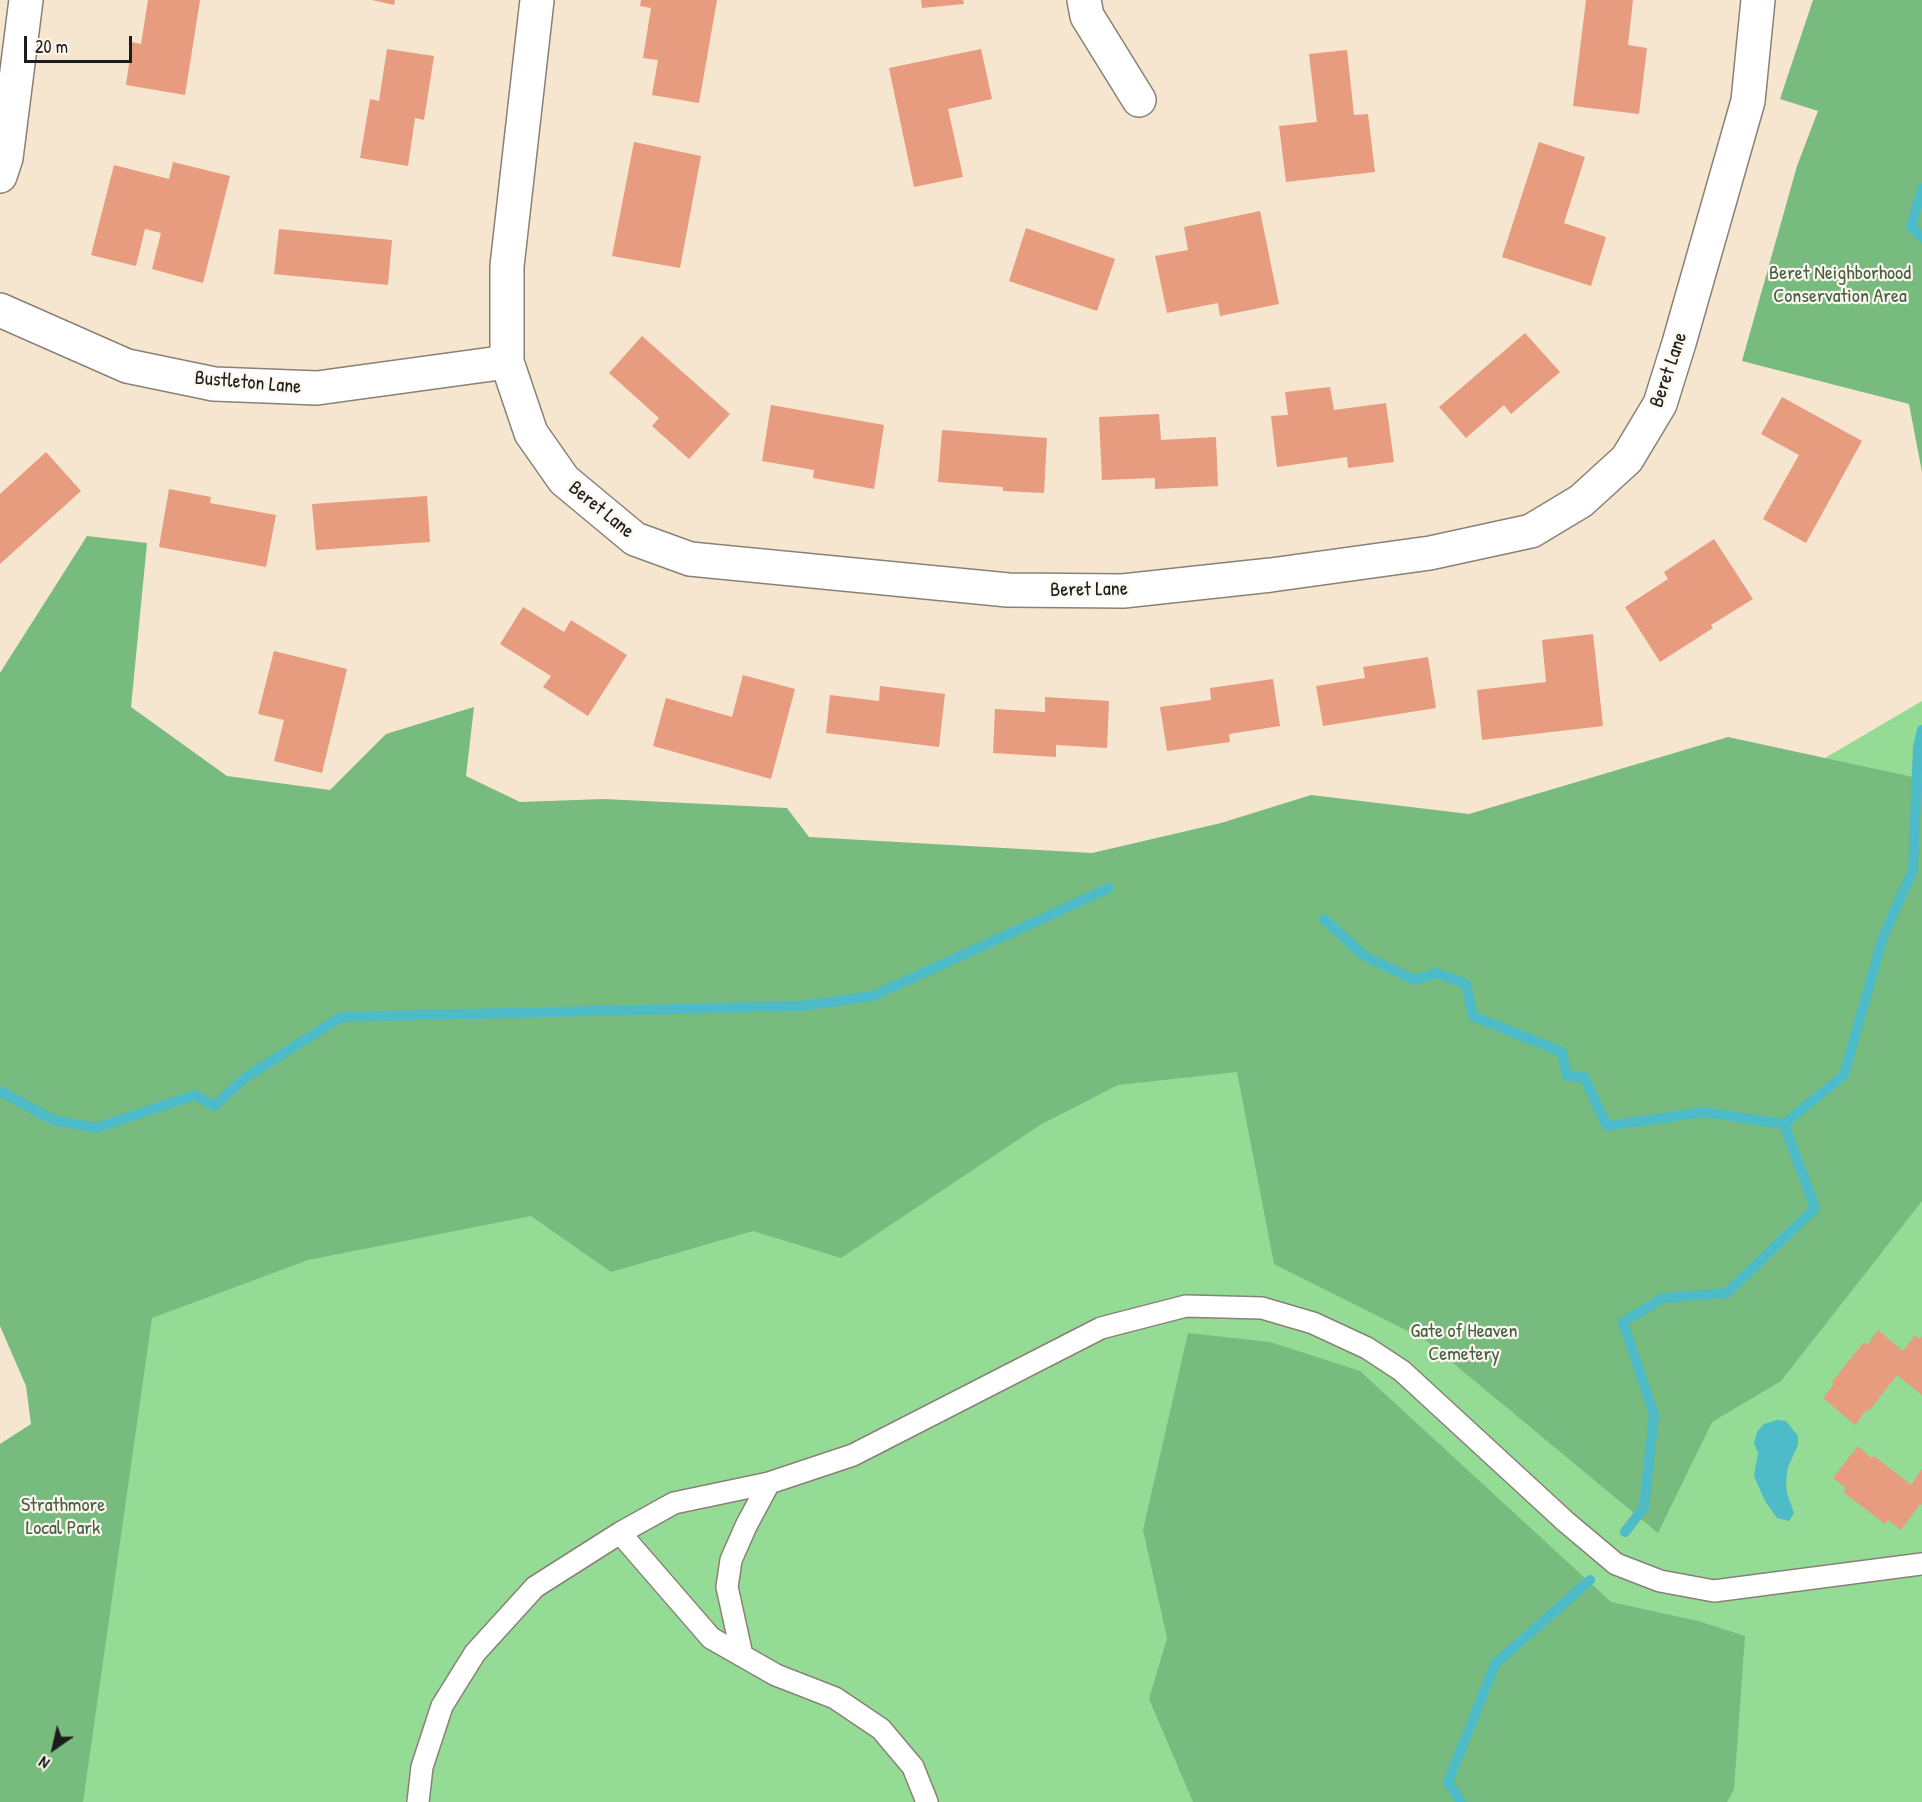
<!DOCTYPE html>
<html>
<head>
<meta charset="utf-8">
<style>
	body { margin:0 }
	#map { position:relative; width:1922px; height:1802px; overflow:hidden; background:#f6e6cf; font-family:"Patrick Hand",sans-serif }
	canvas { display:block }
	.north { position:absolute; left:24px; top:1718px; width:60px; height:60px; -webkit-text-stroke:4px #fbf7ec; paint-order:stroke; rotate:214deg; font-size:16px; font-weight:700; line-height:24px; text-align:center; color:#1c1c1c }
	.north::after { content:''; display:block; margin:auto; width:21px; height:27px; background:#1c1c1c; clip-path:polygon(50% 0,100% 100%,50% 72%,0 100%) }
	.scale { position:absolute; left:24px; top:36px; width:108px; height:27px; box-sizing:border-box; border:3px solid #1c1c1c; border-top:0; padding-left:8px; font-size:18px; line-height:21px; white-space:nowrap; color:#1c1c1c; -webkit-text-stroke:4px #fbf7ec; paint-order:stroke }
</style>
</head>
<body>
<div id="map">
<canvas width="1922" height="1802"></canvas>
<div class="north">N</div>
<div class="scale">20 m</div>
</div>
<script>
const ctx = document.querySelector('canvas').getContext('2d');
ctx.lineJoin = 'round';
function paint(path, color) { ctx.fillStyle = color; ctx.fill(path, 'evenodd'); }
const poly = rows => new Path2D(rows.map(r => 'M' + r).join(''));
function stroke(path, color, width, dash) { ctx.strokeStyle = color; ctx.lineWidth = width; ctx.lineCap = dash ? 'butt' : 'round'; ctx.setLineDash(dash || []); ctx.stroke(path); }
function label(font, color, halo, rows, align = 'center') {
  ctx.font = font + ' "Patrick Hand",sans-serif'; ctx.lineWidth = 4.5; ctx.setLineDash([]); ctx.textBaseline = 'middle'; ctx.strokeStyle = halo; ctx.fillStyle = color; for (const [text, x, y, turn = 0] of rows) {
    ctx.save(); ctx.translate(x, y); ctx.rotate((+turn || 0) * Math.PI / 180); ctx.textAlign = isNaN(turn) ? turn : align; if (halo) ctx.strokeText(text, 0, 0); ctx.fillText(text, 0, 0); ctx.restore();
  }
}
const green = poly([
	[1922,701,1922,1802,0,1802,0,1479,120,1396,164,949,1750,802]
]);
const forest = poly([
	[1813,0,1922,0,1922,472,1909,404,1742,361,1797,166,1818,111,1780,99],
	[87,536,147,543,131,707,227,776,330,790,386,734,474,707,466,776,520,802,604,799,787,808,809,837,1092,853,1221,823,1311,795,1469,814,1728,737,1922,779,1922,1201,1781,1381,1712,1422,1658,1533,1424,1339,1274,1264,1237,1072,1118,1085,1040,1125,841,1258,753,1231,611,1272,531,1216,308,1260,152,1318,83,1802,0,1802,0,1444,31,1424,26,1386,0,1326,0,673],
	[1188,1333,1270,1342,1360,1371,1611,1602,1698,1621,1745,1636,1734,1789,1727,1802,1193,1802,1149,1699,1167,1638,1143,1530]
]);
const water = poly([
	[1777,1420,1786,1421,1798,1436,1798,1445,1788,1467,1786,1482,1787,1493,1794,1513,1789,1521,1777,1518,1765,1501,1754,1476,1758,1453,1754,1443,1757,1432,1764,1424]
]);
const stream = poly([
	[1922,189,1911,227,1922,237],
	[1324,919,1364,956,1415,980,1436,973,1466,984,1473,1016,1562,1052,1567,1076,1584,1077,1607,1126,1704,1112,1784,1124],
	[0,1091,53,1120,96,1128,195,1095,214,1106,246,1077,341,1017,801,1006,873,996,1109,888],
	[1625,1532,1644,1507,1654,1415,1623,1322,1663,1298,1727,1293,1815,1208,1784,1124,1844,1075,1883,937,1913,870,1918,747,1922,730],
	[1461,1802,1448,1782,1495,1664,1590,1580]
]);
const building = poly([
	[148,0,200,0,185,95,126,85,132,42,141,44],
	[372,0,395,0,394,5],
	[641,0,717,0,699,103,652,95,658,60,643,58,651,8,640,6],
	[921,0,963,0,964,4,922,8],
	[1586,0,1633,0,1628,45,1647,48,1639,114,1573,106],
	[387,49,434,56,424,120,415,118,408,166,360,158,370,99,379,101],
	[981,49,992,99,948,109,963,177,914,187,889,68],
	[1347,50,1354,115,1368,114,1375,172,1286,182,1279,126,1317,122,1309,54],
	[634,142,701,156,680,268,612,256],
	[1539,142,1585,157,1564,223,1606,237,1591,286,1502,257],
	[173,162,230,176,203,283,152,269,161,233,145,229,136,266,91,255,114,165,169,179],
	[1260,211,1279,304,1220,316,1218,303,1167,313,1155,256,1188,250,1184,227],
	[1026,228,1115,259,1097,311,1009,281],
	[279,229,392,240,388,285,274,274],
	[1525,333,1560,372,1511,414,1504,405,1466,438,1439,407],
	[642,336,730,414,689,459,652,426,659,418,609,373],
	[1330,387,1334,410,1386,403,1394,462,1348,468,1347,457,1277,467,1271,416,1288,415,1285,392],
	[1782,397,1862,441,1806,543,1763,519,1799,455,1761,434],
	[771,405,884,425,874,489,813,478,814,470,762,461],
	[1159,414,1161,440,1216,437,1218,486,1155,489,1155,478,1102,480,1099,417],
	[942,430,1047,438,1044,493,1003,491,1003,487,938,482],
	[46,452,81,491,0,564,0,494],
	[169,489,211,497,210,503,276,515,266,567,159,547],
	[427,496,430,542,316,550,312,504],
	[1714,539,1753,599,1711,625,1713,628,1660,662,1625,607,1668,579,1664,572],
	[523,607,564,632,571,620,627,655,588,716,543,687,551,676,500,644],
	[1593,634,1603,726,1482,740,1477,690,1546,682,1542,640],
	[274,651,347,669,322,773,274,761,284,720,258,714],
	[1428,657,1436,708,1323,726,1316,686,1365,678,1363,667],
	[743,675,795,689,771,779,653,746,666,698,732,717],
	[1273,679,1280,726,1229,734,1230,742,1167,751,1160,707,1211,700,1210,688],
	[880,686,945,694,939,747,826,733,830,695,879,701],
	[1045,697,1109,701,1107,748,1056,745,1056,757,993,753,995,709,1045,712],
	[1878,1330,1903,1351,1915,1335,1919,1339,1922,1336,1922,1395,1897,1375,1870,1410,1867,1409,1855,1425,1823,1398,1834,1384,1832,1382,1864,1342,1867,1345],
	[1858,1446,1871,1458,1874,1456,1911,1485,1922,1469,1922,1505,1920,1504,1901,1530,1888,1520,1885,1524,1843,1492,1846,1488,1833,1478]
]);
const service = poly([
	[620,1533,711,1638,776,1675,835,1698,881,1729,913,1767,927,1802],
	[742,1655,727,1587,731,1560,746,1526,769,1483],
	[418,1802,422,1767,442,1706,475,1653,535,1587,620,1533,674,1503,769,1483,853,1455,1101,1328,1186,1306,1262,1308,1313,1323,1367,1348,1402,1371,1566,1522,1616,1564,1660,1581,1714,1591,1922,1564]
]);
const minor = poly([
	[537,0,507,266,507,362,531,433,564,480,635,539,690,559,1008,590,1123,591,1271,575,1430,553,1531,531,1581,501,1627,459,1660,404,1679,343,1748,101,1758,0],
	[1084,0,1087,16,1139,100],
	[0,176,6,158,26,0],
	[0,310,127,366,214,384,317,388,507,362]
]);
const parkNames = [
	["Beret Neighborhood",1840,274],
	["Conservation Area",1840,297],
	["Gate of Heaven",1464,1332],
	["Cemetery",1464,1355],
	["Strathmore",63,1506],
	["Local Park",63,1529]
];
const streetNames = [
	["Beret Lane",1669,370,-71],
	["Bustleton Lane",248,383,5],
	["Beret Lane",601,510,39],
	["Beret Lane",1089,590,-1]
];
paint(green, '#94db95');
paint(forest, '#77bb7e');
paint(water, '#4ebbc9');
stroke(stream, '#4ebbc9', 10);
paint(building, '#e79b7f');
stroke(service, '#898176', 24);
stroke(minor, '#898176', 36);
stroke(service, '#fff', 21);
stroke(minor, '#fff', 33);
label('20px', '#465f46', '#fbf7ec', parkNames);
label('20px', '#1c1c1c', '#fbf7ec', streetNames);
</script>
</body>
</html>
